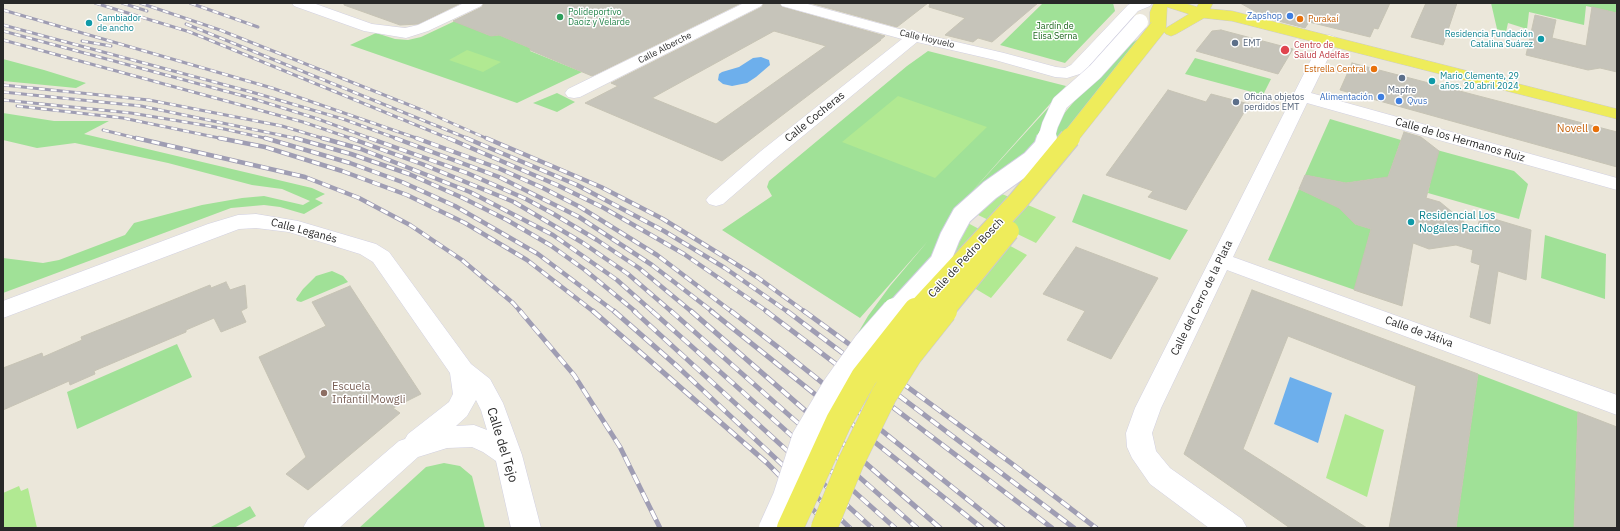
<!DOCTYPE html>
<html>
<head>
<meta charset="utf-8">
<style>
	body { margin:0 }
	#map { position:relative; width:1620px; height:531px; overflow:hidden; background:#ebe7da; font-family:"IBM Plex Sans",sans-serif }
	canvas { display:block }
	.frame { position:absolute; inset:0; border:4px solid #282828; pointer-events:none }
</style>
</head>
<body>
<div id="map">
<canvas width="1620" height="531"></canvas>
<div class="frame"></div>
</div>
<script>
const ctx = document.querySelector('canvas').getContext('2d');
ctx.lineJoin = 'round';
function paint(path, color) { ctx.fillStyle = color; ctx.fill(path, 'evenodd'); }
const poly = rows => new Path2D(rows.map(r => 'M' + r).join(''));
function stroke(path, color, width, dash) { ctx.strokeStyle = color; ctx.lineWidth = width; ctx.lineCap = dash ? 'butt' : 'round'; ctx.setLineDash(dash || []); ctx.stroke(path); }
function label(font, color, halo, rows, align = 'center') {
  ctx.font = font + ' "IBM Plex Sans",sans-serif'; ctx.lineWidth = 3; ctx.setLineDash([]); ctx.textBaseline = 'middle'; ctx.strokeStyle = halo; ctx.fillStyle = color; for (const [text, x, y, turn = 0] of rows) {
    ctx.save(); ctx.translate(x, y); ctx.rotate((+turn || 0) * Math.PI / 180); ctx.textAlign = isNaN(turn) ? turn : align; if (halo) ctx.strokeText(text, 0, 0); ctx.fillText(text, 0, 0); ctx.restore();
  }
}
const green = poly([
	[1043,3,1113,3,1115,11,1065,63,1000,45],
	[1491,3,1617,3,1617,13,1586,6,1584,25,1529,12,1527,29,1508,23,1506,32,1497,29],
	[455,21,491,36,499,35,530,48,530,51,582,72,517,103,350,45,376,33,395,39,408,40,421,37],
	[1138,39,1054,147,1055,132,1059,120,1067,110,1090,82,1132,43],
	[928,51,1066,86,966,198,1048,108,1050,111,1034,144,1024,157,963,202,947,220,949,223,928,265,860,334,858,333,868,316,890,286,928,241,860,318,722,230,772,196,767,187,769,181,907,66],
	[1195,58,1271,79,1263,95,1185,74],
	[3,59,44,70,86,83,76,88,3,81],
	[557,93,575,102,557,112,533,103],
	[3,113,54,121,109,121,84,134,312,188,325,194,315,199,323,203,304,214,280,207,264,205,231,208,3,293,3,258,43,263,59,260,125,235,134,223,202,205,242,198,264,196,303,205,310,201,282,189,252,185,168,163,75,143,37,148,3,140],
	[1330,119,1401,140,1387,180,1380,178,1346,183,1305,175],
	[1437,150,1514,171,1528,184,1519,219,1428,193],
	[1299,189,1340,208,1355,224,1371,229,1355,290,1268,260],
	[1083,194,1188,230,1170,260,1072,222],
	[1545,235,1606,254,1605,299,1541,278],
	[332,271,343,276,348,282,301,302,297,301,296,299,303,289,316,276],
	[177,344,192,377,77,429,67,392],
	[1478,374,1578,412,1574,528,1456,528],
	[444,463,460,466,472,476,485,528,359,528,426,467],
	[250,506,256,516,234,528,209,528]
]);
const pitch = poly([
	[467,50,501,62,483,72,449,60],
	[898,96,987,127,935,178,842,142],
	[995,191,1056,217,1036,243,974,213],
	[966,222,1027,255,991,298,927,260],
	[1345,414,1384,430,1367,497,1326,478],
	[19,486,21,491,28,488,37,528,3,528,3,493]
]);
const water = poly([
	[761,57,769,60,770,65,756,77,747,83,732,86,723,84,718,80,719,74,722,72,739,67,753,58],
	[1290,377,1332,393,1318,443,1274,424]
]);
const building = poly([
	[344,3,461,3,418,24,400,25,344,5,344,3],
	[484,3,741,3,592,76,530,50,530,48,499,35,491,36,453,21,482,7,484,3],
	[764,3,779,3,782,7,885,36,880,40,881,40,722,161,585,103,618,86,611,83,762,7,764,3],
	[774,31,826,46,716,124,652,98,774,31],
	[810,3,928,3,897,27,810,3],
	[930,3,1038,3,992,42,978,38,973,42,945,35,965,18,929,7,930,3],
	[1240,3,1390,3,1378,29,1374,28,1370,37,1309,22,1305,28,1267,18,1240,3],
	[1426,3,1457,3,1443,45,1411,37,1426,3],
	[1592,7,1617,13,1617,72,1600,68,1588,70,1526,55,1535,15,1556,20,1552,38,1586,46,1592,7],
	[1221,30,1293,49,1278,74,1196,51,1212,31,1221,30],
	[1352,63,1617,132,1617,167,1340,90,1352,63],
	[1168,90,1206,102,1211,94,1249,104,1186,210,1148,197,1153,191,1106,175,1168,90],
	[1404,132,1421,137,1439,151,1426,198,1440,202,1476,232,1481,215,1531,230,1526,280,1498,271,1490,324,1470,317,1480,265,1471,262,1473,250,1456,245,1429,249,1413,243,1402,306,1354,290,1371,229,1355,224,1339,208,1299,189,1305,175,1346,183,1388,177,1404,132],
	[1076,247,1158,278,1111,359,1067,340,1085,311,1043,294,1076,247],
	[226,282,230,290,245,285,247,308,241,311,246,322,221,332,214,318,186,330,186,332,94,371,95,374,70,385,69,381,3,410,3,368,42,353,43,357,82,340,81,337,210,285,211,288,226,282],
	[350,286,421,394,393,408,400,413,308,490,286,474,306,457,259,357,326,326,312,302,350,286],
	[1252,290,1478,374,1456,528,1389,528,1416,386,1288,336,1243,449,1367,528,1290,528,1184,454,1252,290],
	[1578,412,1617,427,1617,528,1574,528,1578,412]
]);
const minor = poly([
	[292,3,313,3,372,24,405,28,418,25,464,3,483,3,481,6,428,31,406,38,364,31,294,6,292,3],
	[744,3,763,3,761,6,580,97,574,98,568,97,565,93,568,89,744,3],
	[780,3,804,3,903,30,915,31,922,34,1004,53,1056,67,1065,68,1071,65,1128,5,1132,3,1152,3,1150,6,1138,11,1083,73,1067,78,1055,77,995,60,917,42,775,159,723,204,716,206,709,204,706,200,709,196,761,151,902,39,782,6,780,3],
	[1329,35,1335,37,1337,40,1311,93,1617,178,1617,190,1307,103,1233,257,1617,395,1617,415,1227,270,1161,408,1152,433,1156,451,1170,468,1242,519,1247,528,1209,528,1150,484,1132,458,1127,447,1126,433,1135,408,1321,40,1323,37,1329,35],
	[256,214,298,221,376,244,389,252,471,364,490,379,503,403,522,455,541,528,511,528,496,461,483,452,472,447,447,448,418,457,339,528,303,528,308,519,399,441,405,439,408,434,449,402,453,394,450,373,373,262,360,254,289,232,256,228,239,229,3,318,3,301,208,224,238,215,256,214],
	[476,400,481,410,487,430,474,425,456,426,467,416,476,400]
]);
const major = poly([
	[1154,3,1184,3,1197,7,1199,3,1213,3,1210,9,1232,11,1617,109,1617,119,1232,21,1204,18,1176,34,1171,36,1166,34,1163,31,1166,28,1189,14,1167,7,1166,27,1163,30,1158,32,1153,30,1150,27,1150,12,1154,3]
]);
const railFar2 = poly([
	[95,3,190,32,450,139],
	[122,3,147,11],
	[140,3,220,30,422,110,488,139],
	[190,3,258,27],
	[3,10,272,88,419,139],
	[186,24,469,139],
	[3,25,255,93,343,119,398,139],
	[3,31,251,98,318,119,372,139],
	[3,40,303,122,353,139],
	[82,41,111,46],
	[3,85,149,100,282,126,325,139],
	[3,92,141,106,299,139],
	[3,100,131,113,215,127,269,139],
	[17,106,123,118,224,139],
	[103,130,140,139]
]);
const railFar1 = poly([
	[136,138,305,177,359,198,410,225,462,260,513,303,521,312],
	[219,138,265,147,342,171,407,195,465,223,527,260,594,312],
	[265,138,350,163,402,182,455,206,538,254,615,312],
	[295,138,351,154,409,174,463,198,507,220,550,245,585,270,636,312],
	[322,138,361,149,470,192,553,235,617,280,653,312],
	[350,138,422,164,514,202,583,243,628,274,672,312],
	[369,138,467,173,526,199,552,213,597,240,639,268,692,312],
	[395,138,499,177,579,217,652,265,713,312],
	[416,138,498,168,543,188,580,207,657,255,732,312],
	[448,138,557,185,604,208,684,254,768,312],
	[466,138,577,185,664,231,725,268,788,312],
	[486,138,601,187,663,219,757,277,805,312]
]);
const rail = poly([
	[520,311,574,375,620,447,660,528],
	[593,311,767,463,831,528],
	[614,311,678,367,850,528],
	[634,311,872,528],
	[652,311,895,528],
	[671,311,917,528],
	[691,311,940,528],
	[711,311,982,528],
	[731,311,779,348,1003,528],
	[766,311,1052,528],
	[787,311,1074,528],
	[804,311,1011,463,1096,528]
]);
const minorBridgeFar2 = poly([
	[1046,139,1050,125,1060,103,1095,72,1140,22]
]);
const minorBridgeFar1 = poly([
	[894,312,940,262,950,237,962,215,990,190,1031,161,1044,147,1047,138]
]);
const minorBridge = poly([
	[772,528,786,497,805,438,836,386,866,344,895,311]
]);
const majorBridgeFar2 = poly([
	[1069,139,1158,27]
]);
const majorBridgeFar1 = poly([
	[915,312,1018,201,1070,138],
	[943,312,1009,231]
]);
const majorBridge = poly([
	[790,528,839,421,864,377,916,311],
	[824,528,851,462,884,395,909,355,944,311]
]);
const markers = [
	[1290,16,4,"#3f7fe0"],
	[560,17,4,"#2e9e5b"],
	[1300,19,4,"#e8710a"],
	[89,23,4,"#0f9aa8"],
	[1541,39,4,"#0f9aa8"],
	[1235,43,4,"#5c6f8a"],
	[1285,50,5,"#e0444e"],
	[1374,69,4,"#e8710a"],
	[1402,78,4,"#5c6f8a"],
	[1432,81,4,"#0f9aa8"],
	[1381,97,4,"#3f7fe0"],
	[1399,101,4,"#3f7fe0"],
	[1236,102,4,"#5c6f8a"],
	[1596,129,4,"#e8710a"],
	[1411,222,4,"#0f9aa8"],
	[324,393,4,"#8d6e63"]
];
const farLeisurenames = [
	["Polideportivo",568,12],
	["Daoíz y Velarde",568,22]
];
const farShopnames = [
	["Zapshop",1282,16],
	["Alimentación",1373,97],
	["Qvus",1407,101,"left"]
];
const farCulturenames = [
	["Cambiador",97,18],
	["de ancho",97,28],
	["Residencia Fundación",1533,34,"right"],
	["Catalina Suárez",1533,44,"right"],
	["Mario Clemente, 29",1440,76],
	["años. 20 abril 2024",1440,86]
];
const farFoodnames = [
	["Purakaí",1308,19],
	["Estrella Central",1366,69,"right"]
];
const farParknames = [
	["Jardín de",1055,26],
	["Elisa Serna",1055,36]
];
const farStreetnames = [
	["Calle Hoyuelo",927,39,13],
	["Calle Alberche",665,48,-27]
];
const farServicenames = [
	["EMT",1243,43],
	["Mapfre",1402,90,"center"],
	["Oficina objetos",1244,97],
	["perdidos EMT",1244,107]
];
const farHealthnames = [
	["Centro de",1294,45],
	["Salud Adelfas",1294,55]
];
const streetNames = [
	["Calle Cocheras",815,117,-39],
	["Calle de los Hermanos Ruiz",1460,140,16],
	["Calle Leganés",304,231,15],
	["Calle de Pedro Bosch",966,258,-47],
	["Calle del Cerro de la Plata",1202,298,-64],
	["Calle de Játiva",1419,332,20]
];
const foodNames = [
	["Novell",1588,129]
];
const cultureNames = [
	["Residencial Los",1419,216],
	["Nogales Pacifico",1419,229]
];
const educationNames = [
	["Escuela",332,387],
	["Infantil Mowgli",332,400]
];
const nearStreetnames = [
	["Calle del Tejo",502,445,73]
];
paint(green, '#a0e197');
paint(pitch, '#b1e992');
paint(water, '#6dafec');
paint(building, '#c6c4ba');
stroke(building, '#c6c3b4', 1);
stroke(minor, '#d0cfe1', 1);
stroke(major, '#cbcbcb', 1);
paint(minor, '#fff');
paint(major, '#eeec5b');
stroke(railFar2, '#9f9db3', 3);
stroke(railFar1, '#9f9db3', 4.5);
stroke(rail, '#9f9db3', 5);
stroke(railFar2, '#fff', 2, [6]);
stroke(railFar1, '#fff', 3, [8]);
stroke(rail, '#fff', 3.5, [10]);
stroke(minorBridgeFar2, '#d0cfe1', 17, []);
stroke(minorBridgeFar1, '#d0cfe1', 22, []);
stroke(minorBridge, '#d0cfe1', 27, []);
stroke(majorBridgeFar2, '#cbcbcb', 17, []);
stroke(majorBridgeFar1, '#cbcbcb', 22, []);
stroke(majorBridge, '#cbcbcb', 27, []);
stroke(minorBridgeFar2, '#fff', 16);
stroke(minorBridgeFar1, '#fff', 20);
stroke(minorBridge, '#fff', 26);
stroke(majorBridgeFar2, '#eeec5b', 16);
stroke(majorBridgeFar1, '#eeec5b', 20);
stroke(majorBridge, '#eeec5b', 26);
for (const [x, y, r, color] of markers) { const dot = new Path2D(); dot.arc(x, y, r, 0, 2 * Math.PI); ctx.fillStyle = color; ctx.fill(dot); stroke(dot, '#fff', 1.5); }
label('9px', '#27864d', '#fff', farLeisurenames, 'left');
label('9px', '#366cbe', '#fff', farShopnames, 'right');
label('9px', '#0d838f', '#fff', farCulturenames, 'left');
label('9px', '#c56008', '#fff', farFoodnames, 'left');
label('9px', '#1a641b', '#fff', farParknames);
label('9px', '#282828', '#fff', farStreetnames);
label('9px', '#4e5e75', '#fff', farServicenames, 'left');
label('9px', '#be3a42', '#fff', farHealthnames, 'left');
label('11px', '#282828', '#fff', streetNames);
label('11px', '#c56008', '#fff', foodNames, 'right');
label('11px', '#0d838f', '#fff', cultureNames, 'left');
label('11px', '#785e54', '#fff', educationNames, 'left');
label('13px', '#282828', '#fff', nearStreetnames);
</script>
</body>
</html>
